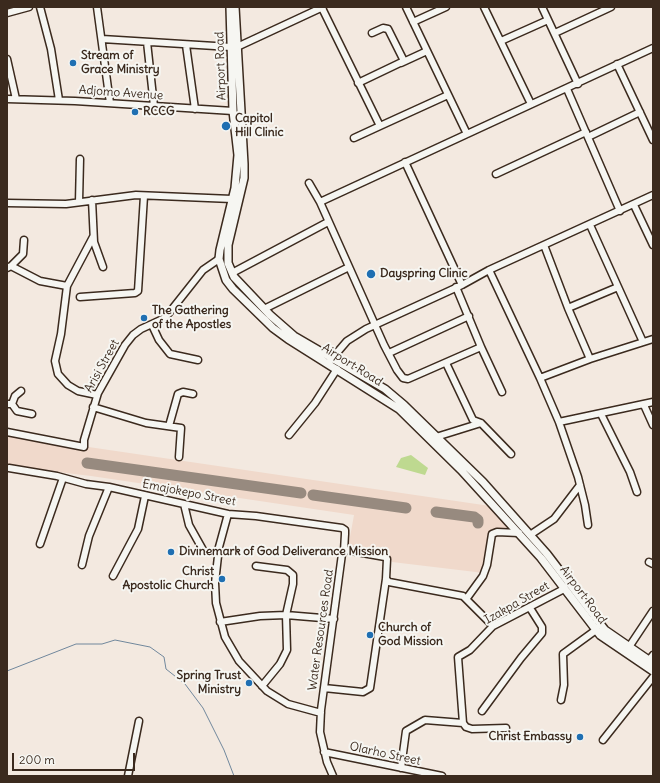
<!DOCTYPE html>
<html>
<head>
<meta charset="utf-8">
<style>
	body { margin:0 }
	#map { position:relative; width:660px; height:783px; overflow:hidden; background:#f3e9e0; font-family:Delius,sans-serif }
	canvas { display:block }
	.frame { position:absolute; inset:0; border:8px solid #3b2a1e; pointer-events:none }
	.scale { position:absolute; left:12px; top:753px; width:123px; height:18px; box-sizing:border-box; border:2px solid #3b2a1e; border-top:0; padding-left:5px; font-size:12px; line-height:14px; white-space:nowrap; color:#3b2a1e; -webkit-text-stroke:3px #f6f6f2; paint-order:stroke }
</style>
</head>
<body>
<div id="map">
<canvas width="660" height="783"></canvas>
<div class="frame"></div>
<div class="scale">200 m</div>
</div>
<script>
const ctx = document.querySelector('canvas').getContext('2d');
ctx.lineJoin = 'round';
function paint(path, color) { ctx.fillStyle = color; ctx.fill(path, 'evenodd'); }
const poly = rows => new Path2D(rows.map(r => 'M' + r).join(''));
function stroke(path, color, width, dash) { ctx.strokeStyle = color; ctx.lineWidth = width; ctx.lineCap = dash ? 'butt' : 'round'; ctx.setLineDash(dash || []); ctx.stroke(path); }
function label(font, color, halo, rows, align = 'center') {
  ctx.font = font + ' Delius,sans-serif'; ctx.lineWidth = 4; ctx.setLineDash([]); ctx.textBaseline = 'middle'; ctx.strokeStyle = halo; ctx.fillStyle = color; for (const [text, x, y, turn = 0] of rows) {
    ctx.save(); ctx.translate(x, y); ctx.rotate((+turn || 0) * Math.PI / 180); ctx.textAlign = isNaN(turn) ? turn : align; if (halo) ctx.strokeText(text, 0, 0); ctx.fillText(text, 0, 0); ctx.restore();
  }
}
const built = poly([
	[7,435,490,506,512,531,496,529,491,531,484,573,392,562,389,554,348,548,354,515,91,476,8,466]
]);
const green = poly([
	[411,455,428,468,425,475,396,467,401,458]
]);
const stream = poly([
	[7,671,76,644,102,644,115,640,150,647,164,657,166,669,185,684,203,708,224,750,234,776]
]);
const taxiway = poly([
	[87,463,301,493],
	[313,495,406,508],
	[436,512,474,517,478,520,478,523]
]);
const minor = poly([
	[40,7,51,49,59,100],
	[97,7,110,103],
	[406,7,467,134],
	[484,7,531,104],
	[542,7,578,84],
	[322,8,380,126,448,95],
	[7,13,29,7],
	[413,22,446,7],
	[555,33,611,7],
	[102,39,231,47],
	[501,41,548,20],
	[147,42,154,106],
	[186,45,195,109],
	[237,47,323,7],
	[7,59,16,99],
	[401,63,427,51],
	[617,64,653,140],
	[358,83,404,61,388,29,383,28,372,33],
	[567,89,620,211],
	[7,99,75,101,233,111],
	[588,137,640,112],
	[354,138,380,126],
	[405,162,462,285],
	[496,174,586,132],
	[309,183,320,202,384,345,397,370,403,378,408,379,481,347,456,287],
	[92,200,94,242,103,267],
	[79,202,80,159],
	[320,202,653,48],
	[7,203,66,204,136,195,232,199],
	[634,205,653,245],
	[590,225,643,342],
	[93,237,67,286,61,334,55,361,58,374,68,385,78,391,97,395],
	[544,245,568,308,590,359],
	[11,266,23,254,24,240],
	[7,268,11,266,40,281,67,286],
	[489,270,540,378],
	[232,273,328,222],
	[80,297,135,293,138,291,144,196],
	[568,308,618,287],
	[264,309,349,267],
	[152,325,159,340,170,354,198,360],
	[481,347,502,392],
	[389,353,469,316],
	[329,362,347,341,366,329,462,285,489,270,653,195],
	[446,363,473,420,481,423,511,454],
	[7,404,12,404,15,396,21,391],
	[12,404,17,411,32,414],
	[644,405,653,425],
	[93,407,146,423,181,428,179,457],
	[601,414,630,472,637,492],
	[559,422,653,402],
	[169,426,178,394,183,392,193,394],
	[7,432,84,447,84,440,98,393,125,345,133,335,141,329,165,318,203,270,219,259],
	[289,435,315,403,337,369],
	[436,437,481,423],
	[9,468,57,476,86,484,109,487,228,514,256,516,342,528,345,530,345,534,344,551],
	[184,504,189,525,203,550],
	[228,514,219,547,215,583,216,603,225,637,239,661,267,691,288,704,321,713],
	[588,525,585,505,578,477,559,422,540,378,590,359,653,339],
	[530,535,554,519,580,485],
	[40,544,63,478],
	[649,562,653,564],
	[82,565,89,536,109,487],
	[256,566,287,570,293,575,293,584,286,615,287,650,280,664,262,686],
	[113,576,138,529,145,496],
	[386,579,389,582,463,596,493,626],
	[467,598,483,576,487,565,492,534,497,532,519,533],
	[220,622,260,616,286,615,334,619],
	[629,647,653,611],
	[649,660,653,655],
	[324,688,363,692,370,688,386,579,387,559,385,557,346,550,342,554,321,710,320,732,327,762,333,776],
	[561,700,564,685,563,654,596,630],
	[482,711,521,658,542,633,542,627,530,608],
	[506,728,472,729,466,727,463,723,458,657,470,650,493,626,564,589],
	[603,740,653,677],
	[324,752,442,776],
	[401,768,406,731,425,720,463,723],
	[128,776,139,721]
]);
const major = poly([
	[230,7,233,111,238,155,235,188,220,250,219,259,226,280,233,289,273,328,288,339,399,409,461,470,541,558,600,635,653,671],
	[235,7,244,164,244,178,228,245,228,263,234,277,270,315,294,336,385,389,404,405,483,482,547,554,605,630,653,663]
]);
const markers = [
	[73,63,4,"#1f6fb2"],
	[135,112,4,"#1f6fb2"],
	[226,126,5,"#1f6fb2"],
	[371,274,5,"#1f6fb2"],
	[144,318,4,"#1f6fb2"],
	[171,552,4,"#1f6fb2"],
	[222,579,4,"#1f6fb2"],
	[370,635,4,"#1f6fb2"],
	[249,683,4,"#1f6fb2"],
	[580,737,4,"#1f6fb2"]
];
const poiNames = [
	["Stream of",81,56],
	["Grace Ministry",81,70],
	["RCCG",143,112],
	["Capitol",235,119],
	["Hill Clinic",235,133],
	["Dayspring Clinic",380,274],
	["The Gathering",152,311],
	["of the Apostles",152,325],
	["Divinemark of God Deliverance Mission",179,552],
	["Christ",214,572,"right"],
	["Apostolic Church",214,586,"right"],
	["Church of",378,628],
	["God Mission",378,642],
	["Spring Trust",241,676,"right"],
	["Ministry",241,690,"right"],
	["Christ Embassy",572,737,"right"]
];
const streetNames = [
	["Airport Road",221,66,-92],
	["Adjomo Avenue",121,93,4],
	["Airport Road",352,365,32],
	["Arisi Street",102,366,-61],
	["Emajokepo Street",189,493,11],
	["Airport Road",583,595,53],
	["Izakpa Street",517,603,-30],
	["Water Resources Road",321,630,-82],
	["Olarho Street",385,754,12]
];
paint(built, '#f0d9cb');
paint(green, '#bed990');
stroke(stream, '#70879c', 1);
stroke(taxiway, '#978a7f', 11);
stroke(minor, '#3b2a1e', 9);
stroke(major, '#3b2a1e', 10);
stroke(minor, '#f6f6f2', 6);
stroke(major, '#f6f6f2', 7);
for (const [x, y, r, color] of markers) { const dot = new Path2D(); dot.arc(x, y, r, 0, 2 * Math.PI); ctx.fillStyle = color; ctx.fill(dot); stroke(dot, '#f6f6f2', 1.5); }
label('bold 12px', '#3b2a1e', '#f6f6f2', poiNames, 'left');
label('12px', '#3b2a1e', '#f6f6f2', streetNames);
</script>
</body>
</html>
